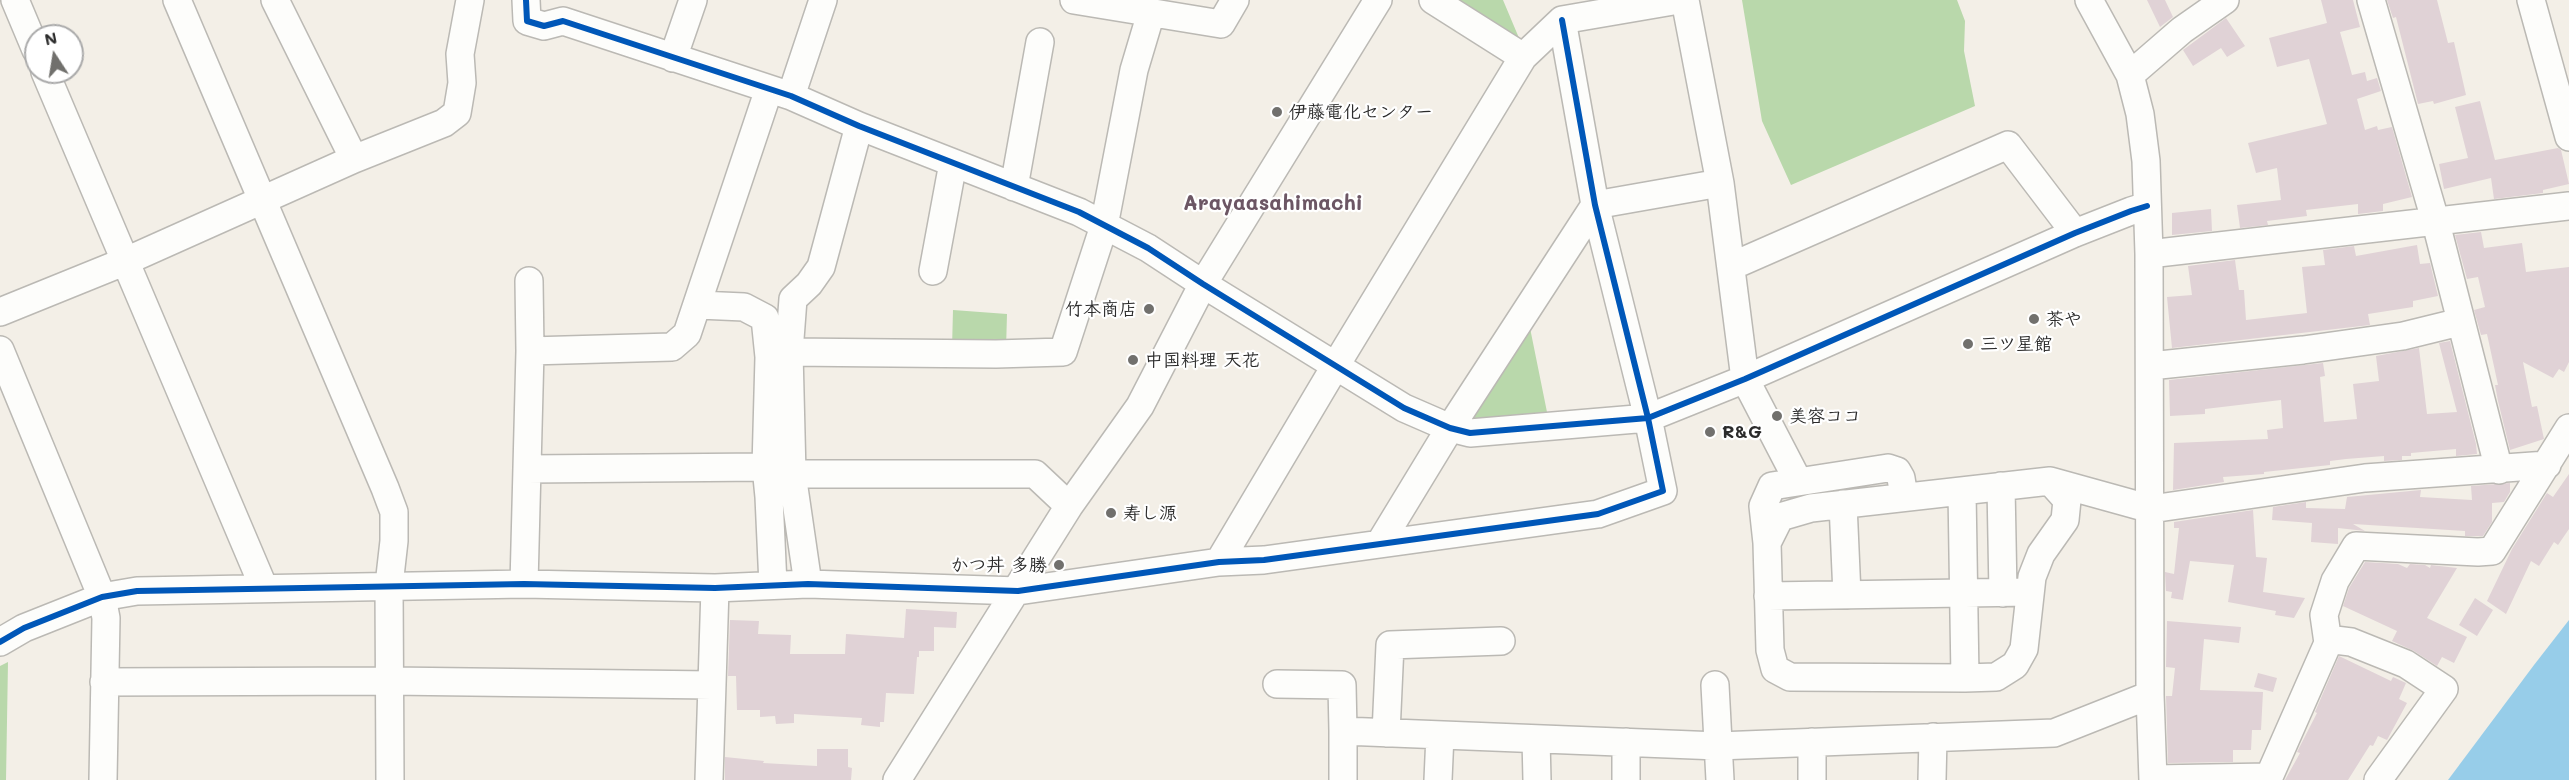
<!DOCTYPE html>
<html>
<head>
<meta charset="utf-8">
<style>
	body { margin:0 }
	#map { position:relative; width:2569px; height:780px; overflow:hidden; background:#f3efe7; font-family:Mali,sans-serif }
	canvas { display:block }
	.north { position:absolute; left:24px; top:24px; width:60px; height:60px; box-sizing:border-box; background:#fff; border:2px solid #aaa; border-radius:50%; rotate:348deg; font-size:16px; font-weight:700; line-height:24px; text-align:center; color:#2b2b2b }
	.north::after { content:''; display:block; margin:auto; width:21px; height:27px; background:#71706d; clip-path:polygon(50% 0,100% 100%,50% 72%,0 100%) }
</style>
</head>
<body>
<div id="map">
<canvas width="2569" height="780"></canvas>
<div class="north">N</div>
</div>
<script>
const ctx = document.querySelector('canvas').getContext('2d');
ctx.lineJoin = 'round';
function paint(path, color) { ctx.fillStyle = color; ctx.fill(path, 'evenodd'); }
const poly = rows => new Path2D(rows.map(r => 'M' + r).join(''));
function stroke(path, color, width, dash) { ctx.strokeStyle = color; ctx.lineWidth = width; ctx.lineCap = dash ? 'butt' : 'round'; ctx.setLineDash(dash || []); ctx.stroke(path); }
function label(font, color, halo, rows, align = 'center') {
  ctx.font = font + ' Mali,"Klee One",sans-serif'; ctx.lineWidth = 4.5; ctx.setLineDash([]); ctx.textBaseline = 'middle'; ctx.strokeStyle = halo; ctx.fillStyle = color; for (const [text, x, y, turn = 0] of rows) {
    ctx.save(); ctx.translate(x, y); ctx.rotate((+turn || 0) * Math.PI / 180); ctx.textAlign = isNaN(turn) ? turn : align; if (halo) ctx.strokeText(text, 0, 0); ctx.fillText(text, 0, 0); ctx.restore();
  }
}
const green = poly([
	[1455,0,1503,0,1519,38],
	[1742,0,1957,0,1965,21,1964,51,1975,106,1791,185,1762,121],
	[953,310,1007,314,1006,350,952,348],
	[1529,323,1548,417,1472,419],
	[8,662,6,780,0,780,0,666]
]);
const water = poly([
	[2569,620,2569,780,2448,780,2534,665]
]);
const building = poly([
	[2147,0,2165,0,2173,17,2160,27],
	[2321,0,2353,0,2360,27,2340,32,2352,75,2365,72,2367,81,2377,78,2381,91,2357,99,2365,130,2377,126,2378,130,2392,127,2412,197,2383,204,2383,211,2358,214,2358,204,2306,210,2307,216,2267,221,2268,225,2240,228,2237,205,2281,200,2277,168,2256,173,2248,143,2327,124,2309,59,2277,67,2269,38,2327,23],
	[2387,0,2437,0,2448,43,2454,42,2466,95,2434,104,2433,101,2418,104,2396,17,2393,18],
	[2226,18,2245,46,2227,57,2221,48,2193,66,2183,50],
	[2480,101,2495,160,2558,148,2561,150,2569,184,2543,190,2543,193,2494,199,2491,178,2444,189,2439,164,2468,158,2455,107],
	[2211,209,2212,231,2172,235,2172,213],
	[2481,232,2484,248,2522,243,2526,272,2569,267,2569,362,2564,372,2559,369,2553,378,2523,362,2532,407,2537,406,2544,439,2510,450,2498,401,2495,385,2498,385,2487,334,2481,335,2474,310,2485,307,2478,277,2467,279,2455,235],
	[2417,245,2420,264,2430,263,2438,296,2413,301,2413,307,2368,314,2370,325,2172,348,2167,297,2192,295,2188,266,2235,260,2239,290,2244,290,2246,320,2307,313,2302,267,2325,265,2323,250,2354,246,2356,256],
	[2450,341,2476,444,2477,454,2456,456,2456,449,2411,453,2411,456,2402,456,2402,460,2384,461,2384,456,2346,459,2330,461,2330,465,2264,472,2264,474,2223,477,2224,482,2173,490,2174,443,2268,439,2267,430,2283,428,2281,400,2205,409,2205,414,2170,416,2169,380,2323,363,2325,376,2320,377,2324,422,2357,419,2353,384,2379,381,2376,356,2419,348,2427,414,2457,412,2439,343],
	[2569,474,2569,529,2558,545,2554,542,2539,566,2531,561,2506,614,2487,601,2512,549,2547,493,2553,497],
	[2510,483,2510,492,2504,502,2492,503,2492,522,2483,536,2465,536,2465,531,2353,524,2365,531,2338,528,2338,544,2311,542,2312,523,2272,520,2273,507,2306,502,2306,508,2345,509,2347,497,2421,490,2420,497,2472,500,2471,486],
	[2253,510,2256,557,2267,558,2263,592,2305,598,2294,618,2275,615,2276,611,2228,602,2234,565,2190,561,2183,600,2171,598,2172,592,2166,591,2165,572,2174,574,2179,528,2174,528,2174,522],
	[2365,562,2398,564,2407,568,2410,564,2425,565,2430,568,2431,565,2457,568,2427,618,2467,637,2454,663,2442,657,2437,666,2414,651,2392,641,2397,631,2343,606,2349,588],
	[2475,598,2493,610,2477,636,2459,625],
	[906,609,957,612,956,628,934,627,934,651,919,651,919,657,917,657,914,694,886,693,884,722,880,722,880,727,861,725,862,718,794,714,794,723,776,724,775,716,760,717,760,710,737,710,736,676,728,676,730,620,759,621,758,634,791,635,790,654,845,654,846,634,904,638],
	[2167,621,2241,627,2239,643,2204,639,2200,690,2263,692,2261,730,2252,730,2251,750,2233,750,2233,762,2168,763,2166,696,2172,696,2175,668,2166,667],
	[2339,656,2391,681,2393,677,2406,683,2399,699,2407,703,2387,740,2378,736,2373,746,2370,745,2348,780,2285,780,2300,753,2297,752,2317,713,2315,712],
	[2258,673,2277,678,2273,692,2254,687],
	[817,749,848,749,848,767,852,768,851,780,725,780,725,757,764,761,763,763,817,766]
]);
const minor = poly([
	[15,0,36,50],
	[177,0,385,488,394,512,394,541,389,585,390,780],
	[275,0,354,159],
	[526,0,527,21,544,26,563,21,791,96,859,126,1079,212,1148,248,1203,284,1404,408,1450,428,1470,433,1648,418,1745,379,2075,233,2131,211,2147,206],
	[1074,0,1221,24,1235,0],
	[1433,0,1523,57,1562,20,1679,0],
	[1685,0,1720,183,1745,379,1798,481],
	[2089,0,2130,75,2140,114,2146,161,2149,254,2150,695,2153,780],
	[2371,0,2436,223,2499,470],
	[2531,0,2569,137],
	[673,58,693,0],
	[45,72,264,588],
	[2130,75,2182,30,2225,0],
	[791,96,823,0],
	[1014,187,1040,42],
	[2149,254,2569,206],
	[1732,266,2008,145,2075,233],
	[933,271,953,163],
	[529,281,530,351],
	[699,305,744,307,765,318,769,357,766,467,769,497,773,585],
	[0,312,126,261,354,159,444,123,457,113,462,83,460,54,470,0],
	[0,350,102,597,106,618,103,780],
	[789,352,996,354,1063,352,1104,226,1134,70,1151,13],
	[2150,366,2303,350,2403,336,2460,322],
	[527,469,766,467],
	[792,474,1035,474,1069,506],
	[2050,481,2067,500,2065,520,2041,554,2032,577,2024,649,2015,665,1996,677,1965,678,1790,677,1775,669,1770,650,1767,543,1780,517,1811,508,2050,481],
	[2050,481,2151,509,2365,478,2547,465],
	[2001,486,2003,593],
	[1962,491,1965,678],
	[1843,504,1847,595],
	[1380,543,1450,428,1595,205,1720,183],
	[1767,543,1763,506,1772,486,1888,468,1897,471,1901,478,1904,497],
	[1219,562,1336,365,1523,57],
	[524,584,530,351,672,347,687,334,769,89],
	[808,584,792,474,789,352,793,299,809,284,821,267,859,126],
	[1768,596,2030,592],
	[0,642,24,628,102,597,137,591,524,584,715,588,808,584,1018,591,1219,562,1264,560,1598,514,1663,491,1648,418,1595,205,1562,20],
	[2328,643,2335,640,2351,642,2406,664,2444,689,2378,780],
	[104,682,390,681,712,685],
	[1277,684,1342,685,1343,731],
	[1715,685,1720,780],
	[1386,733,1390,645,1501,641],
	[1536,739,1537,780],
	[1812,742,1812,780],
	[2153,779,2269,777,2328,643,2324,615,2335,581,2356,546,2478,552,2492,551,2569,428],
	[709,780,715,588],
	[897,780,1069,506,1140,406,1203,284,1378,0],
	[1343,780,1343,731,1718,746,2054,733,2150,695],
	[1438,780,1440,735],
	[1626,780,1626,742],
	[1932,780,1933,737]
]);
const cycleway = poly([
	[526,0,527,21,544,26,563,21,791,96,859,126,1079,212,1148,248,1203,284,1404,408,1450,428,1470,433,1648,418,1745,379,2075,233,2131,211,2147,206],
	[0,642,24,628,102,597,137,591,524,584,715,588,808,584,1018,591,1219,562,1264,560,1598,514,1663,491,1648,418,1595,205,1562,20]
]);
const markers = [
	[1277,112,6,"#71706d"],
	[1149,309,6,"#71706d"],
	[2034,319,6,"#71706d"],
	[1968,344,6,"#71706d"],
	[1133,360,6,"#71706d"],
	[1777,416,6,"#71706d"],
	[1710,432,6,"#71706d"],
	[1111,513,6,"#71706d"],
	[1059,565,6,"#71706d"]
];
const poiNames = [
	["伊藤電化センター",1289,112],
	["竹本商店",1137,309,"right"],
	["茶や",2046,319],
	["三ツ星館",1980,344],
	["中国料理 天花",1145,360],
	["美容ココ",1789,416],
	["R&G",1722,432],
	["寿し源",1123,513],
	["かつ丼 多勝",1047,565,"right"]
];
const quarterNames = [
	["Arayaasahimachi",1273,204]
];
paint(green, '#b9d8ab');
paint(water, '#97cde9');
paint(building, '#e0d2d6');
stroke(minor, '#bbb9b4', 30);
stroke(minor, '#fdfdfb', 27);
stroke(cycleway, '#0057b8', 6);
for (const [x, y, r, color] of markers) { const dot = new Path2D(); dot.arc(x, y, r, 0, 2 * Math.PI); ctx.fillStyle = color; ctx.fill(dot); stroke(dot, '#fff', 2); }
label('bold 18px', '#2b2b2b', '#fff', poiNames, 'left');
label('bold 21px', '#6c5664', '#fff', quarterNames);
</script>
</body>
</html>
